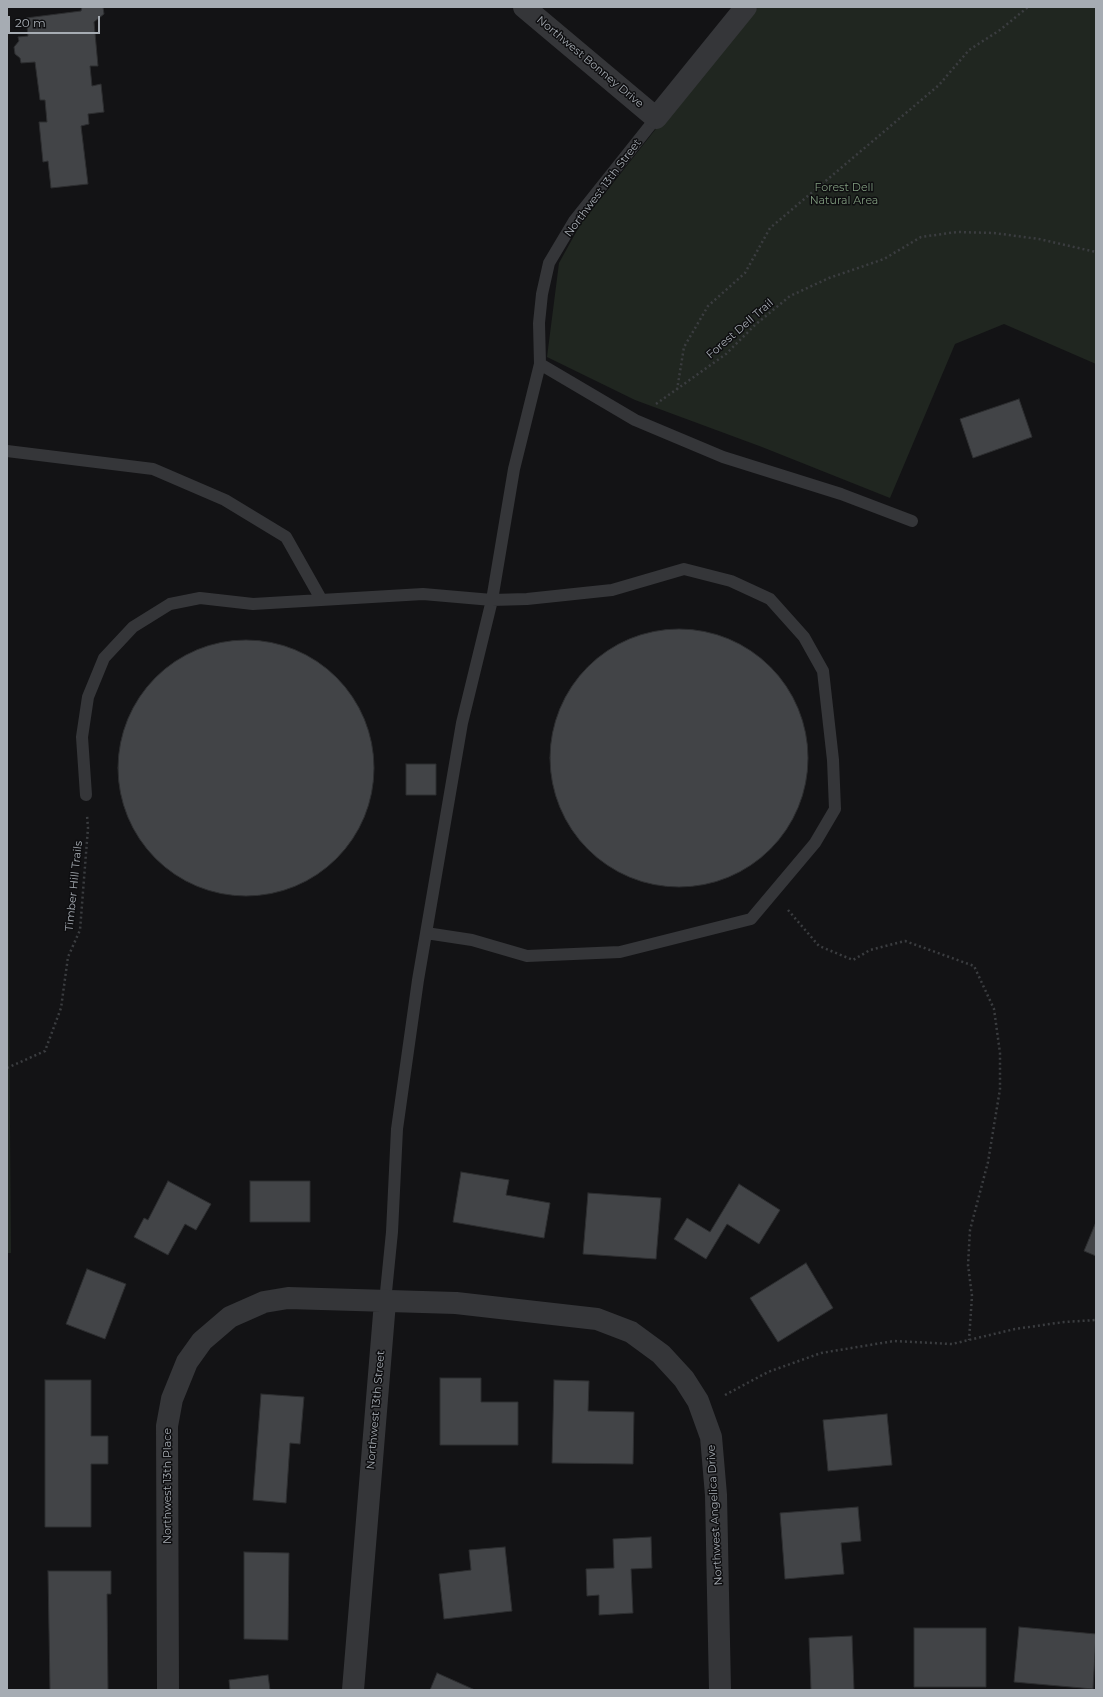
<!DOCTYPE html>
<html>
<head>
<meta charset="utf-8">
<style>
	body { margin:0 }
	#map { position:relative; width:1103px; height:1697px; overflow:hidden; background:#131315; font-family:Montserrat,sans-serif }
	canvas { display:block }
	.frame { position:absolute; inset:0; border:8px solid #a6acb3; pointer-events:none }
	.scale { position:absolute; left:8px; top:16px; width:92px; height:18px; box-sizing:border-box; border:2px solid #a6acb3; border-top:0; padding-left:5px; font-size:12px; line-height:14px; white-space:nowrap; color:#a6acb3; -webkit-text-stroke:3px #0e0e10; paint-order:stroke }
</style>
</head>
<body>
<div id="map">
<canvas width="1103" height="1697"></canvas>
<div class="frame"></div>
<div class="scale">20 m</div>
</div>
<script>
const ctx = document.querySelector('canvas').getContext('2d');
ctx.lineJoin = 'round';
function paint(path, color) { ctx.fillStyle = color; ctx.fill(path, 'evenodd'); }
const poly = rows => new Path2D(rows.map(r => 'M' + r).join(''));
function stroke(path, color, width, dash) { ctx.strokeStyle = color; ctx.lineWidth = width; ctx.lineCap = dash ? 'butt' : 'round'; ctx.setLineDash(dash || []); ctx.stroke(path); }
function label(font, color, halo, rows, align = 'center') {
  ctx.font = font + ' Montserrat,sans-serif'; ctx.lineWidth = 3; ctx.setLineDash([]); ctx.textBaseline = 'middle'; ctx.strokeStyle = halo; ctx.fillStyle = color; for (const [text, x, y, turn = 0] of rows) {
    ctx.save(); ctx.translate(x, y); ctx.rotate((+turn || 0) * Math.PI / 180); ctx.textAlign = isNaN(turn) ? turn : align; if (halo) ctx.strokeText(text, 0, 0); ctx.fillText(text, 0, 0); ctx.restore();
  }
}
const green = poly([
	[758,7,1096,7,1096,364,1004,324,955,344,890,498,762,447,635,400,547,357,559,263,580,225,662,121],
	[7,738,11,1253,7,1253]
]);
const building = poly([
	[103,7,104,14,94,22,98,66,90,66,92,86,101,84,104,112,88,114,89,124,81,126,88,184,51,188,48,161,43,162,39,122,47,122,45,100,40,100,35,62,21,63,20,58,15,54,14,47,19,41,18,37,28,36,26,18,81,11,82,7,103,7],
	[1019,399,1032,437,973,458,960,419,1019,399],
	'550 758a129 129 0 1 1 258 0a129 129 0 1 1-258 0Z',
	'118 768a128 128 0 1 1 256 0a128 128 0 1 1-256 0Z',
	[406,764,436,764,436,795,406,795,406,764],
	[461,1172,509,1180,506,1195,550,1203,544,1238,453,1222,461,1172],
	[168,1181,211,1204,196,1230,185,1224,168,1255,134,1237,144,1218,148,1220,168,1181],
	[250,1181,310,1181,310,1222,250,1222,250,1181],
	[739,1184,780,1210,759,1244,727,1224,706,1259,674,1239,687,1218,710,1232,739,1184],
	[588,1193,661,1198,656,1259,583,1254,588,1193],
	[1096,1222,1096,1256,1084,1251,1096,1222],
	[806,1263,833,1308,778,1342,750,1298,806,1263],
	[87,1269,126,1284,105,1339,66,1324,87,1269],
	[440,1378,481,1378,481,1402,518,1402,518,1445,440,1445,440,1378],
	[45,1380,91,1380,91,1436,108,1436,108,1464,91,1464,91,1527,45,1527,45,1380],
	[554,1380,589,1381,588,1411,634,1412,633,1464,552,1463,554,1380],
	[261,1394,304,1397,300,1444,290,1443,286,1503,253,1500,261,1394],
	[887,1414,892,1465,828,1471,823,1420,887,1414],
	[858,1507,861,1541,841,1543,844,1574,785,1579,780,1513,858,1507],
	[651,1537,652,1568,631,1569,633,1613,599,1615,599,1595,587,1596,586,1569,614,1568,613,1539,651,1537],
	[505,1547,512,1611,444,1619,439,1574,471,1570,469,1550,505,1547],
	[244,1552,289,1553,288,1640,244,1639,244,1552],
	[48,1571,111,1571,111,1594,107,1594,108,1690,50,1690,48,1571],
	[1019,1627,1096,1634,1093,1689,1014,1682,1019,1627],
	[914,1628,986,1628,986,1687,914,1687,914,1628],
	[852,1636,854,1690,811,1690,809,1638,852,1636],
	[437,1673,475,1690,430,1690,437,1673],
	[268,1675,270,1690,230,1690,229,1680,268,1675]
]);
const path = poly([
	[677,390,684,347,708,306,745,273,770,228,939,85,969,50,1000,30,1028,7],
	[656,404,726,354,755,325,790,296,829,278,884,259,921,237,957,232,994,233,1039,239,1096,252],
	[788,910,819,946,853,960,870,950,905,941,974,966,994,1009,1000,1053,1000,1089,988,1162,970,1230,968,1265,972,1296,969,1340],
	[7,1068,45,1051,61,1008,68,957,80,930,88,828,87,815],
	[725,1395,768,1372,821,1353,894,1341,952,1344,1015,1329,1064,1322,1096,1320]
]);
const lane = poly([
	[540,364,635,420,723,457,841,494,912,521],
	[7,451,153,469,225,500,286,537,321,599],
	[86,795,82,737,88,697,104,658,133,627,170,604,200,598,253,604,423,594,492,600,527,599,612,590,684,569,731,581,770,599,804,637,823,671,833,760,835,809,815,843,751,919,620,952,527,956,472,940,426,933],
	[385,1302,392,1232,397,1129,418,980,462,723,492,600,514,469,540,364,539,323,542,294,549,263,574,221,656,118]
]);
const street = poly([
	[524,7,656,118,746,7],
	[168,1690,167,1426,172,1399,187,1362,202,1341,230,1317,264,1302,288,1298,456,1303,597,1319,631,1332,661,1354,684,1379,698,1401,711,1437,716,1495,720,1690],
	[353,1690,385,1302]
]);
const streetNames = [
	["Northwest Bonney Drive",590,62,40],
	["Northwest 13th Street",603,188,-53],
	["Forest Dell Trail",740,329,-41],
	["Timber Hill Trails",74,886,-84],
	["Northwest 13th Street",376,1410,-85],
	["Northwest 13th Place",168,1486,-90],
	["Northwest Angelica Drive",715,1515,-93]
];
const parkNames = [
	["Forest Dell",844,188],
	["Natural Area",844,201]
];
paint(green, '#202620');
paint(building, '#424447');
stroke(building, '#2d2e30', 1);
stroke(path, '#3b3d40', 2.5, [2, 3]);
stroke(lane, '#353639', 12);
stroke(street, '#353639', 22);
label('11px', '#a6acb3', '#0e0e10', streetNames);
label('11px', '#819c7f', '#0e0e10', parkNames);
</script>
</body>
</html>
